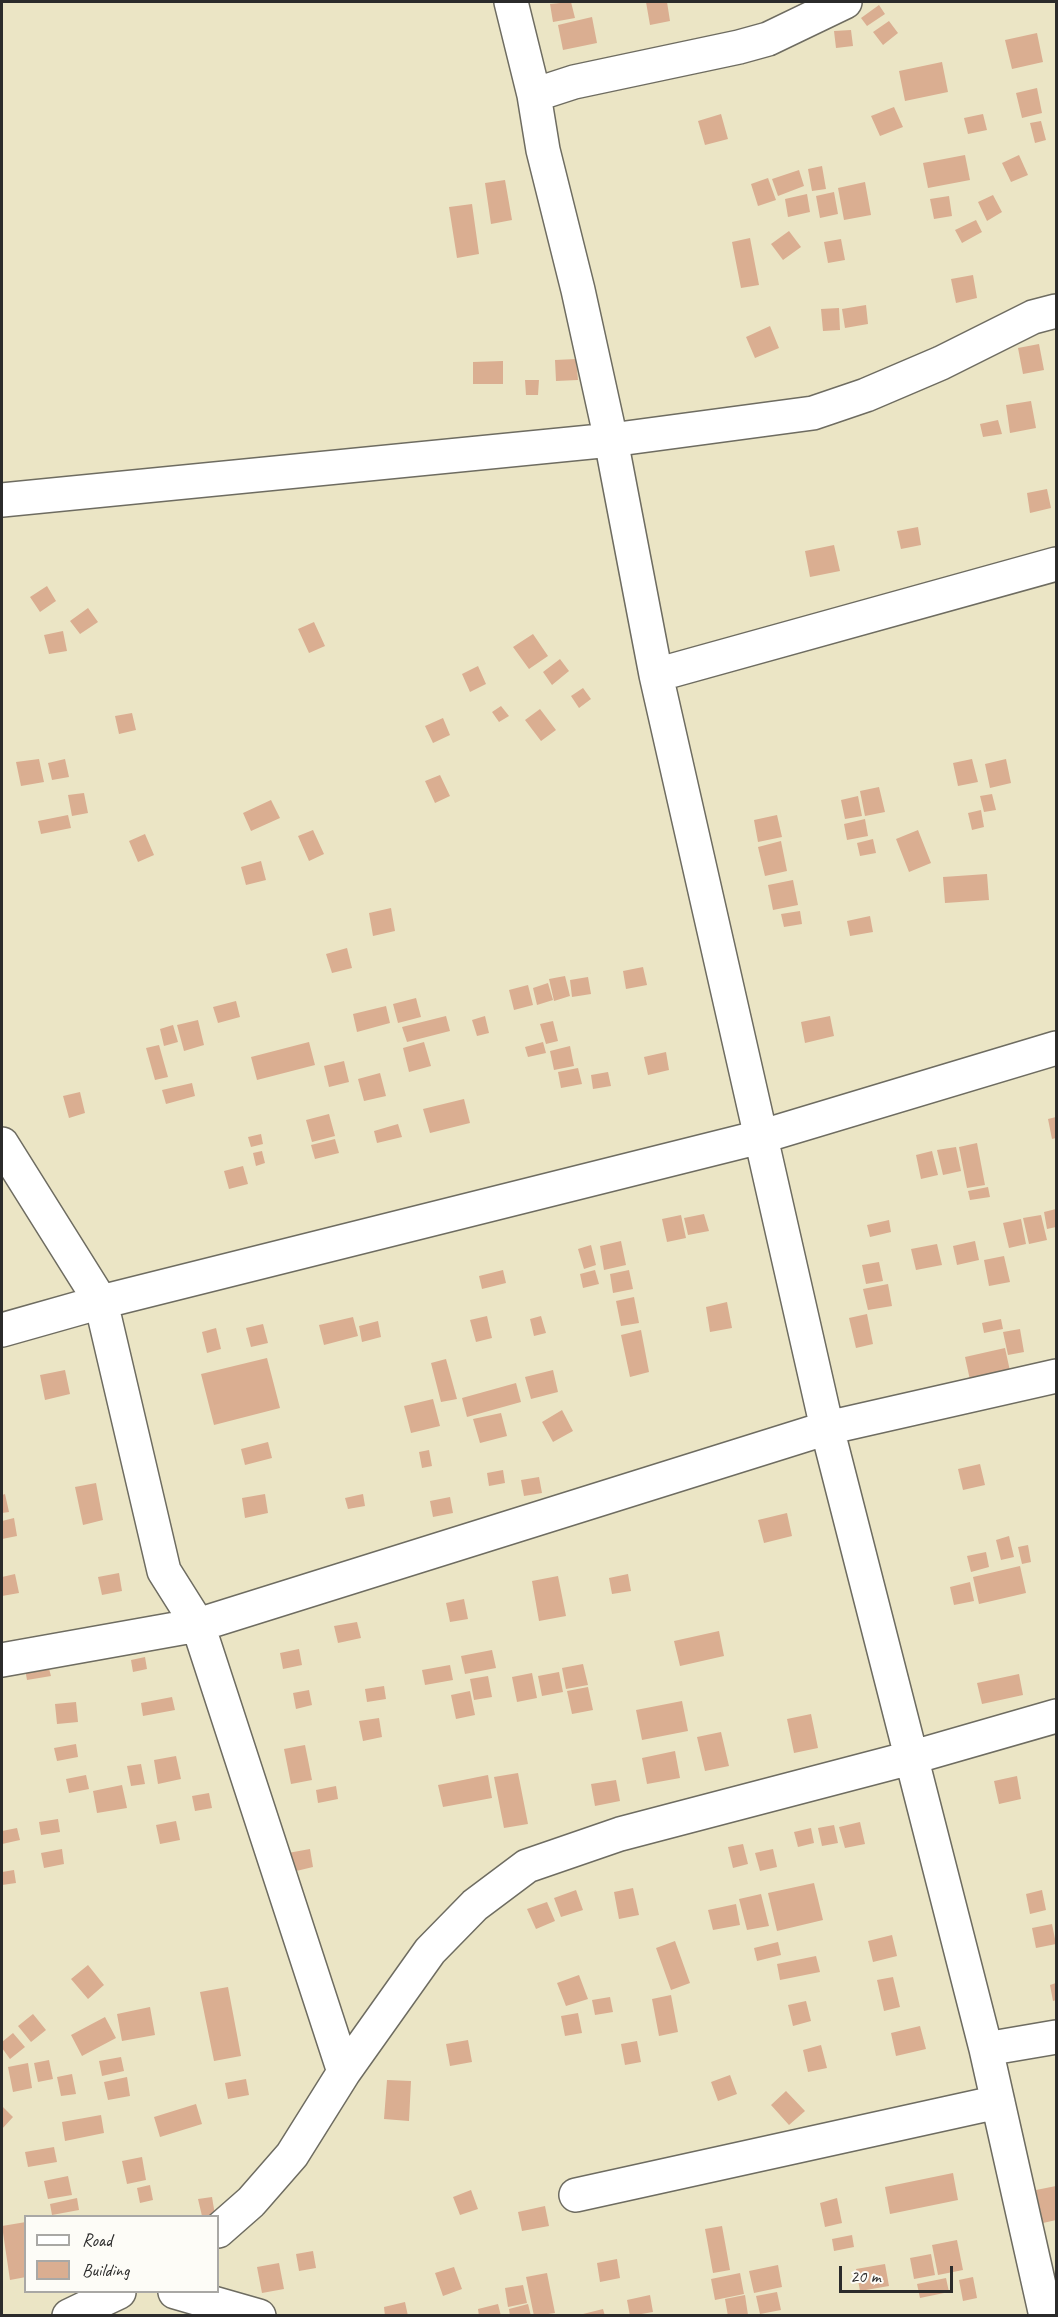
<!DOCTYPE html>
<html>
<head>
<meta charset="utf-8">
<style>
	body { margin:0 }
	#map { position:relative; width:1058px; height:2317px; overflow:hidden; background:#ebe5c5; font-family:Caveat,sans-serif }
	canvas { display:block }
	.frame { position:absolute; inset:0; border:3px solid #2b2b2b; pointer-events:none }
	.legend { position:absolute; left:24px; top:2215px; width:195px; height:78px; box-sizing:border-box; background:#fdfcf7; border:2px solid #a9a8a5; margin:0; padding:8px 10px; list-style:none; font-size:18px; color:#2b2b2b }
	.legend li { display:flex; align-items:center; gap:12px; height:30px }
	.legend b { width:30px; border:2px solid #a9a8a5 }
	.scale { position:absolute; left:839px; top:2266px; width:114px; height:27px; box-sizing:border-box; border:3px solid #2b2b2b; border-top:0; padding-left:8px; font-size:18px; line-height:21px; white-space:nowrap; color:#2b2b2b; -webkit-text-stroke:4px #fdfcf7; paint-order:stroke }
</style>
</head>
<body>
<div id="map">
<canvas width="1058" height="2317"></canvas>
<div class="frame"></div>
<ul class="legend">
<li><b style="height:8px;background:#fff"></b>Road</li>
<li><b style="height:16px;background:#daae91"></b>Building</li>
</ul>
<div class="scale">20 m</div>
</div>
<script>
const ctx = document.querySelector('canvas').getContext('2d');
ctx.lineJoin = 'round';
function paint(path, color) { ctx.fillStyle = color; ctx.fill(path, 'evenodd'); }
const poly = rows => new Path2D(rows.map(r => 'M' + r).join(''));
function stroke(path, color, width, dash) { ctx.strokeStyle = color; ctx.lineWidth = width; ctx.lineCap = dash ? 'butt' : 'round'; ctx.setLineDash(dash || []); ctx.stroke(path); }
const building = poly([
	[571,2,575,18,553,22,550,4],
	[646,2,667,2,670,21,650,25],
	[879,5,885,14,867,26,861,18],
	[592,17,597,43,563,50,558,25],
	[889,21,898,33,883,45,873,32],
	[851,30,853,46,836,48,834,31],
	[1037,33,1043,62,1012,69,1005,40],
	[942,62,948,92,905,101,899,71],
	[1037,88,1042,113,1022,118,1016,93],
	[894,107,903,127,880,136,871,116],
	[721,114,728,139,705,145,698,121],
	[983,114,987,130,968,134,964,118],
	[1041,121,1046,140,1035,143,1030,123],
	[965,155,970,180,928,188,923,163],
	[1019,155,1028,175,1011,182,1002,163],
	[822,166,826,189,812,191,808,169],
	[799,170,804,186,778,196,772,179],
	[768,178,776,200,758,206,751,184],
	[505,180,512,220,491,224,485,183],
	[865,182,871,215,844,220,838,188],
	[834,192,838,214,820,218,816,196],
	[807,194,810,212,788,217,785,199],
	[993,195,1002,212,987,221,978,202],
	[949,196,952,216,934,219,930,199],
	[472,204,479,254,457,258,449,207],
	[976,220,982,232,962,243,955,230],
	[789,231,801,247,783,260,771,244],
	[750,238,759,285,741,288,732,242],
	[841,239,845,260,828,263,824,242],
	[973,275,977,298,956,303,951,279],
	[866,305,868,324,845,328,842,309],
	[839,308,840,330,823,331,821,309],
	[770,326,779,348,755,358,746,337],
	[1039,344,1044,370,1023,374,1018,348],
	[576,359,578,380,556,381,555,360],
	[503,361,503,384,473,384,473,362],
	[525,380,539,380,538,395,526,395],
	[1031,401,1036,428,1010,433,1006,405],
	[998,420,1002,434,983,437,980,424],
	[1047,489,1051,508,1030,513,1027,493],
	[918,527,921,545,901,549,897,531],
	[834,545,840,571,810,577,805,551],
	[47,586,56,601,40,612,30,597],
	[88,608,98,622,80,634,70,621],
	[314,622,325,646,309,653,298,629],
	[63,631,67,651,49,654,44,635],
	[533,634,548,656,529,669,513,647],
	[560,659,569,671,552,685,543,672],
	[478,666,486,684,470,692,462,674],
	[583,688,591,699,579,708,571,696],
	[501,706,509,716,499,722,492,712],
	[540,709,556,730,541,741,525,720],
	[132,713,136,730,119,734,115,716],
	[443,718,450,735,433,743,425,726],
	[39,759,44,782,21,786,16,762],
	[65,759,69,777,52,780,48,763],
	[972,759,978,782,958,786,953,763],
	[1006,759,1011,783,990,788,985,764],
	[440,775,450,796,435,803,425,781],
	[879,787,885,812,865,816,860,791],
	[84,793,88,813,72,816,68,795],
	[992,794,996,810,984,812,980,796],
	[858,796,862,816,845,819,841,800],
	[271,800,280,818,251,831,243,813],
	[981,810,984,827,972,830,968,813],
	[68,815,71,828,41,834,38,821],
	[777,815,782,837,758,842,754,820],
	[865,819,868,836,847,840,844,824],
	[313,830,324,854,309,861,298,836],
	[918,830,931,863,909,872,896,839],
	[145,834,154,855,138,862,129,841],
	[873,839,876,853,860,856,857,843],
	[781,841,787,871,765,876,758,847],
	[261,861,266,880,246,885,241,867],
	[987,874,989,900,945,903,943,877],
	[793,880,798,905,773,910,768,885],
	[391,908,395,931,373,936,369,913],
	[800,911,802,924,784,927,781,914],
	[870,916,873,932,850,936,847,921],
	[347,948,352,968,332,973,326,954],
	[643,967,647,985,626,989,623,971],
	[565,976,570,996,554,1001,549,979],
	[588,977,591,994,572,997,570,980],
	[548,983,553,1000,537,1005,533,988],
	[528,985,533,1005,514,1010,509,990],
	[416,998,421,1017,398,1023,393,1004],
	[236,1001,240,1017,218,1023,213,1007],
	[386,1006,390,1023,357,1032,353,1014],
	[446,1016,450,1031,407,1042,402,1027],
	[485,1016,489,1033,477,1036,472,1020],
	[830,1016,834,1036,805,1043,801,1022],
	[198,1020,204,1045,184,1051,177,1025],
	[553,1021,558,1041,546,1044,540,1024],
	[173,1025,178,1042,164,1046,160,1029],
	[309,1042,315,1065,257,1080,251,1057],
	[424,1042,431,1066,409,1072,403,1048],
	[543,1042,546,1053,528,1057,525,1047],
	[159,1045,168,1077,155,1080,146,1048],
	[570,1046,574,1066,554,1070,550,1051],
	[666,1052,669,1070,648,1075,644,1057],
	[344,1061,349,1082,329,1087,324,1066],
	[578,1068,582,1084,561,1088,558,1072],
	[608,1072,611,1086,593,1089,591,1075],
	[380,1073,386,1096,364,1101,358,1079],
	[192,1083,195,1096,166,1104,162,1090],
	[80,1092,85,1113,69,1118,63,1096],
	[464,1099,470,1123,430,1133,423,1109],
	[329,1114,335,1136,312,1142,306,1120],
	[1056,1117,1056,1138,1052,1139,1048,1119],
	[398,1124,402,1137,377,1143,374,1131],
	[261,1134,263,1144,251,1147,248,1137],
	[335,1139,339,1153,315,1159,311,1145],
	[977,1143,985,1185,967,1188,959,1147],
	[956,1147,961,1171,943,1175,937,1150],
	[262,1151,265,1163,256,1166,253,1153],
	[932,1151,938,1175,921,1179,916,1155],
	[243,1166,248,1184,229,1189,224,1171],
	[988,1187,990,1197,970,1200,968,1191],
	[1056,1209,1056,1227,1047,1229,1044,1212],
	[704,1214,709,1231,688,1235,684,1218],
	[681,1215,686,1238,667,1242,662,1219],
	[1041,1215,1047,1240,1029,1244,1023,1218],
	[1021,1219,1026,1244,1009,1248,1003,1223],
	[889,1220,891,1232,870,1237,867,1225],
	[621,1241,626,1265,604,1270,600,1246],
	[975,1241,979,1260,957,1265,953,1246],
	[937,1244,942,1265,916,1270,911,1249],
	[591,1245,596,1265,584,1269,578,1249],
	[1004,1256,1010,1282,989,1286,984,1260],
	[879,1262,883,1281,866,1284,862,1265],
	[503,1270,506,1283,482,1289,479,1276],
	[595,1270,599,1284,583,1288,580,1274],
	[629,1270,633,1289,613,1293,610,1274],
	[888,1284,892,1306,868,1310,863,1289],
	[634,1297,639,1323,621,1326,616,1301],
	[727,1302,732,1328,710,1332,706,1307],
	[867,1314,873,1344,856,1348,849,1318],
	[487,1316,492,1338,476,1342,470,1320],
	[541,1316,546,1333,534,1336,530,1319],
	[353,1317,358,1336,324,1345,319,1325],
	[1001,1319,1003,1329,984,1333,982,1323],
	[378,1321,381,1337,362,1342,359,1326],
	[263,1324,268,1343,251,1347,246,1328],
	[216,1328,221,1349,207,1353,202,1332],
	[1020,1329,1024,1352,1008,1355,1003,1332],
	[641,1330,649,1372,630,1377,621,1335],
	[1005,1348,1010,1371,970,1380,965,1357],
	[267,1358,280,1408,214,1425,201,1374],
	[446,1359,457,1399,441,1402,431,1363],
	[65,1370,70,1394,45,1400,40,1375],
	[553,1370,558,1392,531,1399,525,1377],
	[516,1383,521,1402,467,1417,462,1398],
	[433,1399,440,1426,411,1433,404,1406],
	[562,1410,573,1431,553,1442,542,1422],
	[501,1413,507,1436,480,1443,473,1419],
	[268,1442,272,1458,245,1465,241,1449],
	[429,1450,432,1466,422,1468,419,1452],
	[980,1464,985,1485,963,1490,958,1469],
	[503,1470,505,1483,489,1486,487,1473],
	[539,1477,542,1493,524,1496,521,1480],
	[96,1483,103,1520,83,1525,75,1487],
	[5,1494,9,1512,2,1513,2,1495],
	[265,1494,268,1513,245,1518,242,1498],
	[363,1494,365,1506,348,1509,345,1498],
	[450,1497,453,1513,433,1517,430,1501],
	[787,1513,792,1536,764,1543,758,1520],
	[14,1518,17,1536,2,1539,2,1521],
	[1009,1536,1014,1557,1001,1560,996,1540],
	[1028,1545,1031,1562,1022,1564,1018,1547],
	[986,1552,989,1567,971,1572,967,1556],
	[1020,1566,1026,1593,979,1604,973,1577],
	[119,1573,122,1591,102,1595,98,1577],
	[15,1574,19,1593,2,1596,2,1577],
	[628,1574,631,1591,612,1594,609,1578],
	[558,1576,566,1616,539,1621,532,1581],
	[970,1582,974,1601,954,1605,950,1587],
	[464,1599,468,1619,450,1622,446,1603],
	[357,1622,361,1638,338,1643,334,1626],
	[719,1631,724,1656,680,1666,674,1641],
	[299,1649,302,1665,283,1669,280,1653],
	[492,1650,496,1668,465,1674,461,1656],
	[145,1657,147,1669,133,1672,131,1660],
	[583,1664,588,1685,566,1689,562,1668],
	[48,1665,51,1676,27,1680,25,1669],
	[450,1665,453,1680,425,1685,422,1670],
	[559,1672,563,1692,542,1696,538,1676],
	[532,1673,537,1698,517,1702,512,1677],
	[1019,1674,1023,1695,982,1704,977,1683],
	[488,1676,492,1697,474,1700,470,1679],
	[384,1686,386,1699,367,1702,365,1689],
	[588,1687,593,1710,572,1714,567,1691],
	[309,1690,312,1705,296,1709,293,1693],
	[470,1691,475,1715,456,1719,451,1695],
	[172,1697,175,1710,143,1716,141,1703],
	[682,1701,688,1731,642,1740,636,1710],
	[76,1702,78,1722,57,1724,55,1704],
	[811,1714,818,1748,794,1753,787,1719],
	[379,1718,382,1737,363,1741,359,1721],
	[721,1732,729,1766,705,1771,697,1737],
	[76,1744,78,1757,57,1761,54,1748],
	[305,1745,312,1780,291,1784,284,1749],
	[675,1751,680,1778,647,1784,642,1758],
	[176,1756,181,1779,158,1784,154,1760],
	[141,1764,145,1784,131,1786,127,1766],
	[518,1773,528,1824,504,1828,494,1777],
	[86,1775,89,1789,69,1793,66,1779],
	[488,1775,492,1798,443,1807,438,1785],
	[1017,1776,1021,1799,999,1804,994,1781],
	[616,1780,620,1801,595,1806,591,1784],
	[122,1785,127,1808,97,1813,93,1791],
	[336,1786,338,1799,318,1803,316,1790],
	[209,1793,212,1808,195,1811,192,1796],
	[58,1819,60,1832,41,1835,39,1822],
	[176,1821,180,1840,160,1844,156,1825],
	[860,1822,865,1844,845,1848,839,1827],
	[834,1825,838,1843,822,1846,818,1828],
	[17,1828,20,1840,2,1844,2,1831],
	[811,1828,814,1843,798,1847,794,1832],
	[743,1844,748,1864,733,1868,728,1847],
	[62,1849,64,1864,44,1868,41,1853],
	[310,1849,313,1867,292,1872,288,1853],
	[773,1849,777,1867,760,1871,755,1853],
	[14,1870,16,1883,2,1885,2,1872],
	[814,1883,823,1920,777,1931,768,1893],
	[633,1888,639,1915,619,1919,614,1892],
	[576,1890,583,1910,561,1917,554,1898],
	[1042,1890,1046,1910,1030,1914,1026,1894],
	[761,1894,769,1926,747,1930,739,1899],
	[547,1902,555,1921,536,1929,527,1909],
	[736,1904,740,1925,713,1930,708,1910],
	[1052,1924,1056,1944,1036,1948,1032,1928],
	[892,1935,897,1956,873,1962,868,1941],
	[675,1941,690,1983,671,1990,656,1948],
	[778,1942,781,1955,757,1961,754,1948],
	[816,1956,820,1972,780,1980,777,1964],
	[88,1965,104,1985,88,1999,71,1979],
	[579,1975,588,1999,566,2006,557,1983],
	[893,1977,900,2007,884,2011,877,1980],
	[1056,1983,1056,2000,1053,2001,1050,1985],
	[228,1987,241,2056,214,2061,200,1992],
	[671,1995,678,2032,659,2036,652,1999],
	[610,1997,613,2012,595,2015,592,2000],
	[806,2001,811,2021,793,2026,788,2005],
	[150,2007,155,2035,122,2041,117,2014],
	[578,2013,582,2033,565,2036,561,2016],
	[33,2014,46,2030,31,2042,18,2026],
	[105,2017,116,2038,82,2056,71,2035],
	[920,2026,926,2049,896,2056,891,2033],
	[13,2033,25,2047,10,2059,2,2048,2,2042],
	[468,2040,472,2062,450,2066,446,2044],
	[637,2041,641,2062,625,2065,621,2044],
	[821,2045,827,2068,808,2072,803,2050],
	[121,2057,124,2071,102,2076,99,2061],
	[49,2060,53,2079,38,2082,34,2063],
	[28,2063,32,2088,13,2092,8,2067],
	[72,2074,76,2094,61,2096,57,2077],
	[730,2075,737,2094,718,2101,711,2082],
	[127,2077,130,2096,108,2100,104,2082],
	[246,2079,249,2095,228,2099,225,2083],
	[387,2080,411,2081,409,2121,384,2119],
	[786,2091,805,2111,789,2125,771,2105],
	[196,2104,202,2124,160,2137,154,2117],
	[2,2106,13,2117,2,2129],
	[101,2115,104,2133,65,2141,62,2122],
	[54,2147,57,2162,28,2167,25,2152],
	[142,2157,146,2180,127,2184,122,2161],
	[953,2173,958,2200,890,2214,885,2187],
	[68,2176,72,2195,48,2199,44,2181],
	[150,2185,153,2200,140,2203,137,2188],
	[1056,2186,1056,2220,1043,2223,1036,2190],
	[471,2190,478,2209,460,2215,453,2197],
	[212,2197,215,2215,202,2216,198,2199],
	[77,2198,79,2210,52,2215,50,2204],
	[837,2198,842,2223,825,2227,820,2203],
	[545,2206,549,2226,522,2231,518,2212],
	[26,2222,26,2277,10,2280,2,2226],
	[722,2226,730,2270,713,2273,705,2229],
	[852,2235,854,2247,834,2251,832,2239],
	[957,2240,963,2270,938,2275,932,2245],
	[313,2251,316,2268,299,2271,296,2254],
	[931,2254,935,2275,914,2279,910,2258],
	[617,2259,620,2278,600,2282,597,2263],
	[279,2263,284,2289,262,2293,257,2267],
	[885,2264,889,2286,860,2291,856,2269],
	[778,2265,782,2287,754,2293,749,2271],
	[454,2267,462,2289,443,2296,435,2273],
	[547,2273,555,2313,534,2316,526,2277],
	[740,2273,744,2294,715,2300,711,2279],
	[973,2277,977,2298,963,2301,959,2280],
	[946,2278,949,2292,920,2298,917,2284],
	[523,2285,527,2303,508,2307,505,2288],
	[777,2292,781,2310,760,2314,756,2296],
	[650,2295,653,2312,630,2316,627,2300],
	[745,2295,748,2315,728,2316,725,2299],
	[405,2302,408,2316,385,2316,384,2307],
	[498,2304,501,2316,479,2316,478,2309],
	[528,2304,531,2316,510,2316,509,2309],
	[603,2309,605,2316,579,2316,579,2315]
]);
const minor = poly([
	[511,2,534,95,543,150,578,290,611,440,656,675,827,1428,986,2049,1046,2316],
	[534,95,574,82,739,47,768,39,845,2],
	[2,500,611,440,813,413,866,395,941,363,1033,317,1056,311],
	[656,675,1056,564],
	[2,1144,101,1302,164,1571,198,1625,344,2072],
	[2,1330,101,1302,760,1137,1056,1048],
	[2,1660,198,1625,827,1428,1056,1376],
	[986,2049,1056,2037],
	[576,2195,998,2102],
	[218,2231,251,2202,292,2155,344,2072,430,1951,475,1905,527,1866,620,1834,910,1758,1056,1716],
	[175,2292,259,2316],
	[69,2316,119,2292]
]);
paint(building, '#daae91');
stroke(minor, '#6e6c61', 36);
stroke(minor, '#fff', 33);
</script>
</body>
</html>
